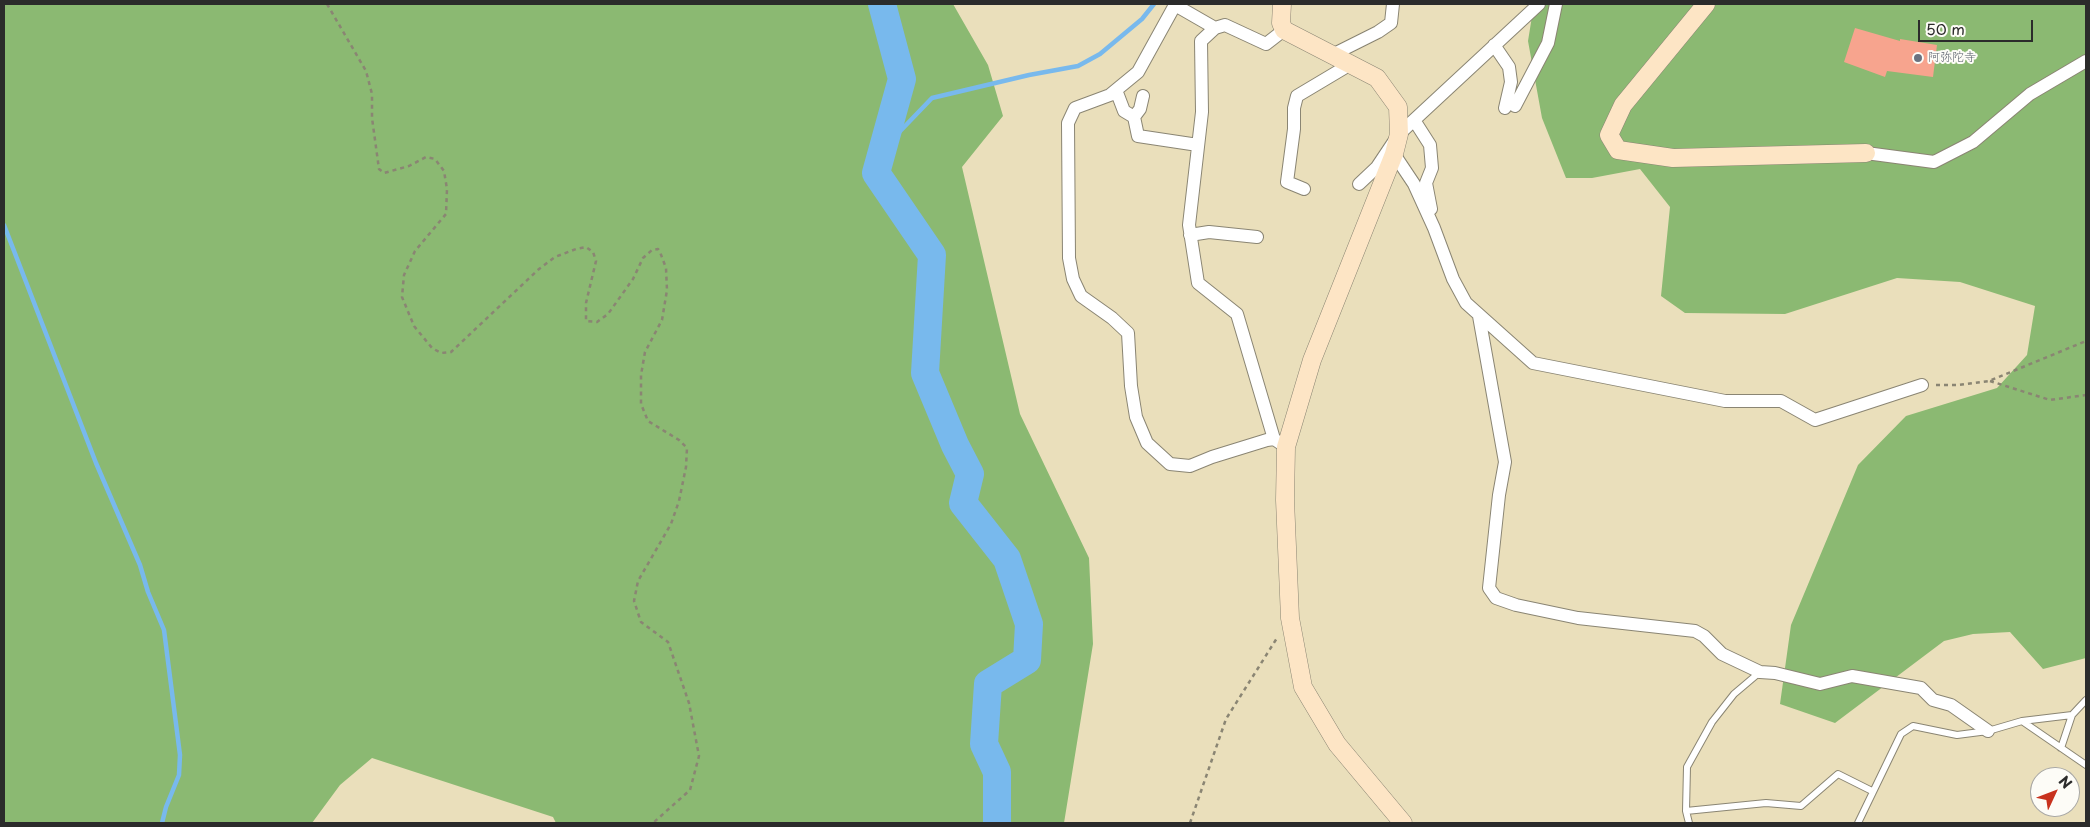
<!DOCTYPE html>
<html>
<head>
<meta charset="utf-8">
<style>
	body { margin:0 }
	#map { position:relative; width:2090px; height:827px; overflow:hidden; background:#eadfbb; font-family:"Playpen Sans",sans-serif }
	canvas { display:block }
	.frame { position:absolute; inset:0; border:5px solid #2b2b2b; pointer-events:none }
	.north { position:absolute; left:2030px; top:767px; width:50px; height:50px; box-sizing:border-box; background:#fdfcf7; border:1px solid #a9a8a5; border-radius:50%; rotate:47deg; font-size:14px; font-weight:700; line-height:20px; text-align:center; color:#2b2b2b }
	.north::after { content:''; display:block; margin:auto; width:18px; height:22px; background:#c8321e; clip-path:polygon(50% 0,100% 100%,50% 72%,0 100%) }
	.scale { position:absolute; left:1918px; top:20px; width:115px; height:22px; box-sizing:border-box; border:2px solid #2b2b2b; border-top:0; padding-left:6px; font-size:15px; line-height:18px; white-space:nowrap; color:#2b2b2b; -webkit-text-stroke:4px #fdfcf7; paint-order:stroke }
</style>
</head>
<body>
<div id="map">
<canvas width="2090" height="827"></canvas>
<div class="frame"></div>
<div class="north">N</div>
<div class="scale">50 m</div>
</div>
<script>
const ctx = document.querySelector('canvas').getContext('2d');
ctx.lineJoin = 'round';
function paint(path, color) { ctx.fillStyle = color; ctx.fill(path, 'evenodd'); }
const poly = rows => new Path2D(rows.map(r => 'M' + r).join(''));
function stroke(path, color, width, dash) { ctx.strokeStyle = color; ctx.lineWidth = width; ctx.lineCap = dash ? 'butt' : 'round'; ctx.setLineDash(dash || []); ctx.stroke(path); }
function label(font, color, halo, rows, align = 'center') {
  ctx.font = font + ' "Playpen Sans","Klee One",sans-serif'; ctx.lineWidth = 4; ctx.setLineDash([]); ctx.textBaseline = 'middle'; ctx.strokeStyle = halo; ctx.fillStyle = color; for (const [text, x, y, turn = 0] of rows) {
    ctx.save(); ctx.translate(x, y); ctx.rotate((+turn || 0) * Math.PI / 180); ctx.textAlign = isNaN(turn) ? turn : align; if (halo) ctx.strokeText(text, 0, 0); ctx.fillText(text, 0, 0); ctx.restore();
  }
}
const forest = poly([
	[4,4,953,4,988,65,1003,116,962,167,1020,414,1089,558,1093,644,1064,823,556,823,553,817,372,758,340,785,312,823,4,823],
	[1534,4,2086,4,2086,658,2043,669,2010,632,1973,634,1944,641,1835,723,1780,704,1791,625,1858,465,1906,416,1997,388,2027,355,2035,306,1960,282,1897,278,1785,314,1685,313,1661,296,1670,207,1640,169,1592,178,1566,178,1542,118,1528,41]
]);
const stream = poly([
	[882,150,932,98,1029,75,1078,66,1100,54,1142,19,1154,4],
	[4,225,96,463,140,565,148,592,164,630,180,755,179,775,166,807,162,823]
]);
const river = poly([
	[882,4,902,79,876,173,932,255,925,373,955,445,970,474,963,503,1007,559,1029,624,1027,660,988,684,984,744,997,772,997,823]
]);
const building = poly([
	[1855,28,1900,41,1900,39,1937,45,1933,77,1887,71,1885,77,1844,62]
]);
const path = poly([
	[327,4,366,71,372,94,372,118,379,169,384,173,409,166,426,157,435,159,444,171,447,189,446,214,415,251,404,275,402,297,414,326,432,348,441,353,451,352,539,269,555,257,576,249,586,247,593,252,596,261,586,303,586,321,597,322,608,314,633,279,643,258,652,250,658,249,660,252,666,268,667,290,662,320,645,352,641,375,641,404,648,421,679,440,687,448,686,467,679,501,671,524,638,581,634,601,641,622,668,642,689,703,699,756,690,790,653,823],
	[1990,381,2050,400,2086,395],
	[1936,385,1958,385,1989,381,2086,341],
	[1190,823,1226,719,1277,638]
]);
const lane = poly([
	[2022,721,2072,715],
	[2061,748,2072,715,2086,700],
	[1686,811,1766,803,1801,806,1838,774,1872,791],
	[1689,823,1686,811,1687,767,1712,722,1734,694,1760,672],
	[1858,823,1901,734,1913,726,1957,735,1988,731,2022,721,2086,765]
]);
const street = poly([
	[1215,28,1201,41,1202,112,1189,225,1198,283,1237,314,1274,439],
	[1284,30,1266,44,1225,25,1215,28,1175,5,1138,72,1110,95,1075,108,1068,123,1069,258,1073,279,1081,296,1112,318,1128,333,1131,386,1136,417,1147,443,1170,464,1190,466,1212,457,1267,440,1274,439,1286,447],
	[1494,45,1509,67,1511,82,1505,108],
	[1332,55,1378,32,1391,23,1393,4],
	[1116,90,1124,111,1134,117,1138,136,1198,145],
	[1515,106,1548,43,1556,4],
	[1134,117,1140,109,1143,96],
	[1414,120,1430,145,1432,168,1426,183,1431,209],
	[1866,153,1934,162,1973,142,2030,94,2086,61],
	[1394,154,1414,184,1434,228,1453,279,1466,303,1533,363,1725,401,1781,401,1815,420,1922,385],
	[1359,184,1377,167,1399,134,1539,4],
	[1304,189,1287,182,1294,129,1294,108,1297,96,1349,65],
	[1190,235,1209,232,1257,237],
	[1479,316,1505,462,1499,495,1489,588,1496,598,1516,605,1578,618,1695,631,1704,636,1722,654,1760,672,1775,673,1820,684,1852,676,1921,688,1933,700,1951,705,1988,731]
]);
const secondary = poly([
	[1282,4,1281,23,1284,30,1377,78,1398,107,1399,134,1394,154,1312,360,1286,447,1285,500,1290,618,1303,687,1337,744,1403,823],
	[1706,4,1623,105,1609,135,1618,150,1673,158,1866,153]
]);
const markers = [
	[1918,58,5,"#6b7280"]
];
const worshipNames = [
	["阿弥陀寺",1928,58]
];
paint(forest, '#8bb972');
stroke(stream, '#78b9ed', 4.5);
stroke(river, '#78b9ed', 28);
paint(building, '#f7a48e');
stroke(lane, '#8a8573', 8);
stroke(street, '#8a8573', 14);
stroke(secondary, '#8a8573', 19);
stroke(path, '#8a8573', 2.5, [4, 4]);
stroke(lane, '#fff', 6);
stroke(street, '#fff', 12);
stroke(secondary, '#fde5c5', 18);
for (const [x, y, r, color] of markers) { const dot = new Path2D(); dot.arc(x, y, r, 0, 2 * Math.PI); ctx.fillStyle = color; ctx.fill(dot); stroke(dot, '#fdfcf7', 2); }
label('12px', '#5b616d', '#fdfcf7', worshipNames, 'left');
</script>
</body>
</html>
